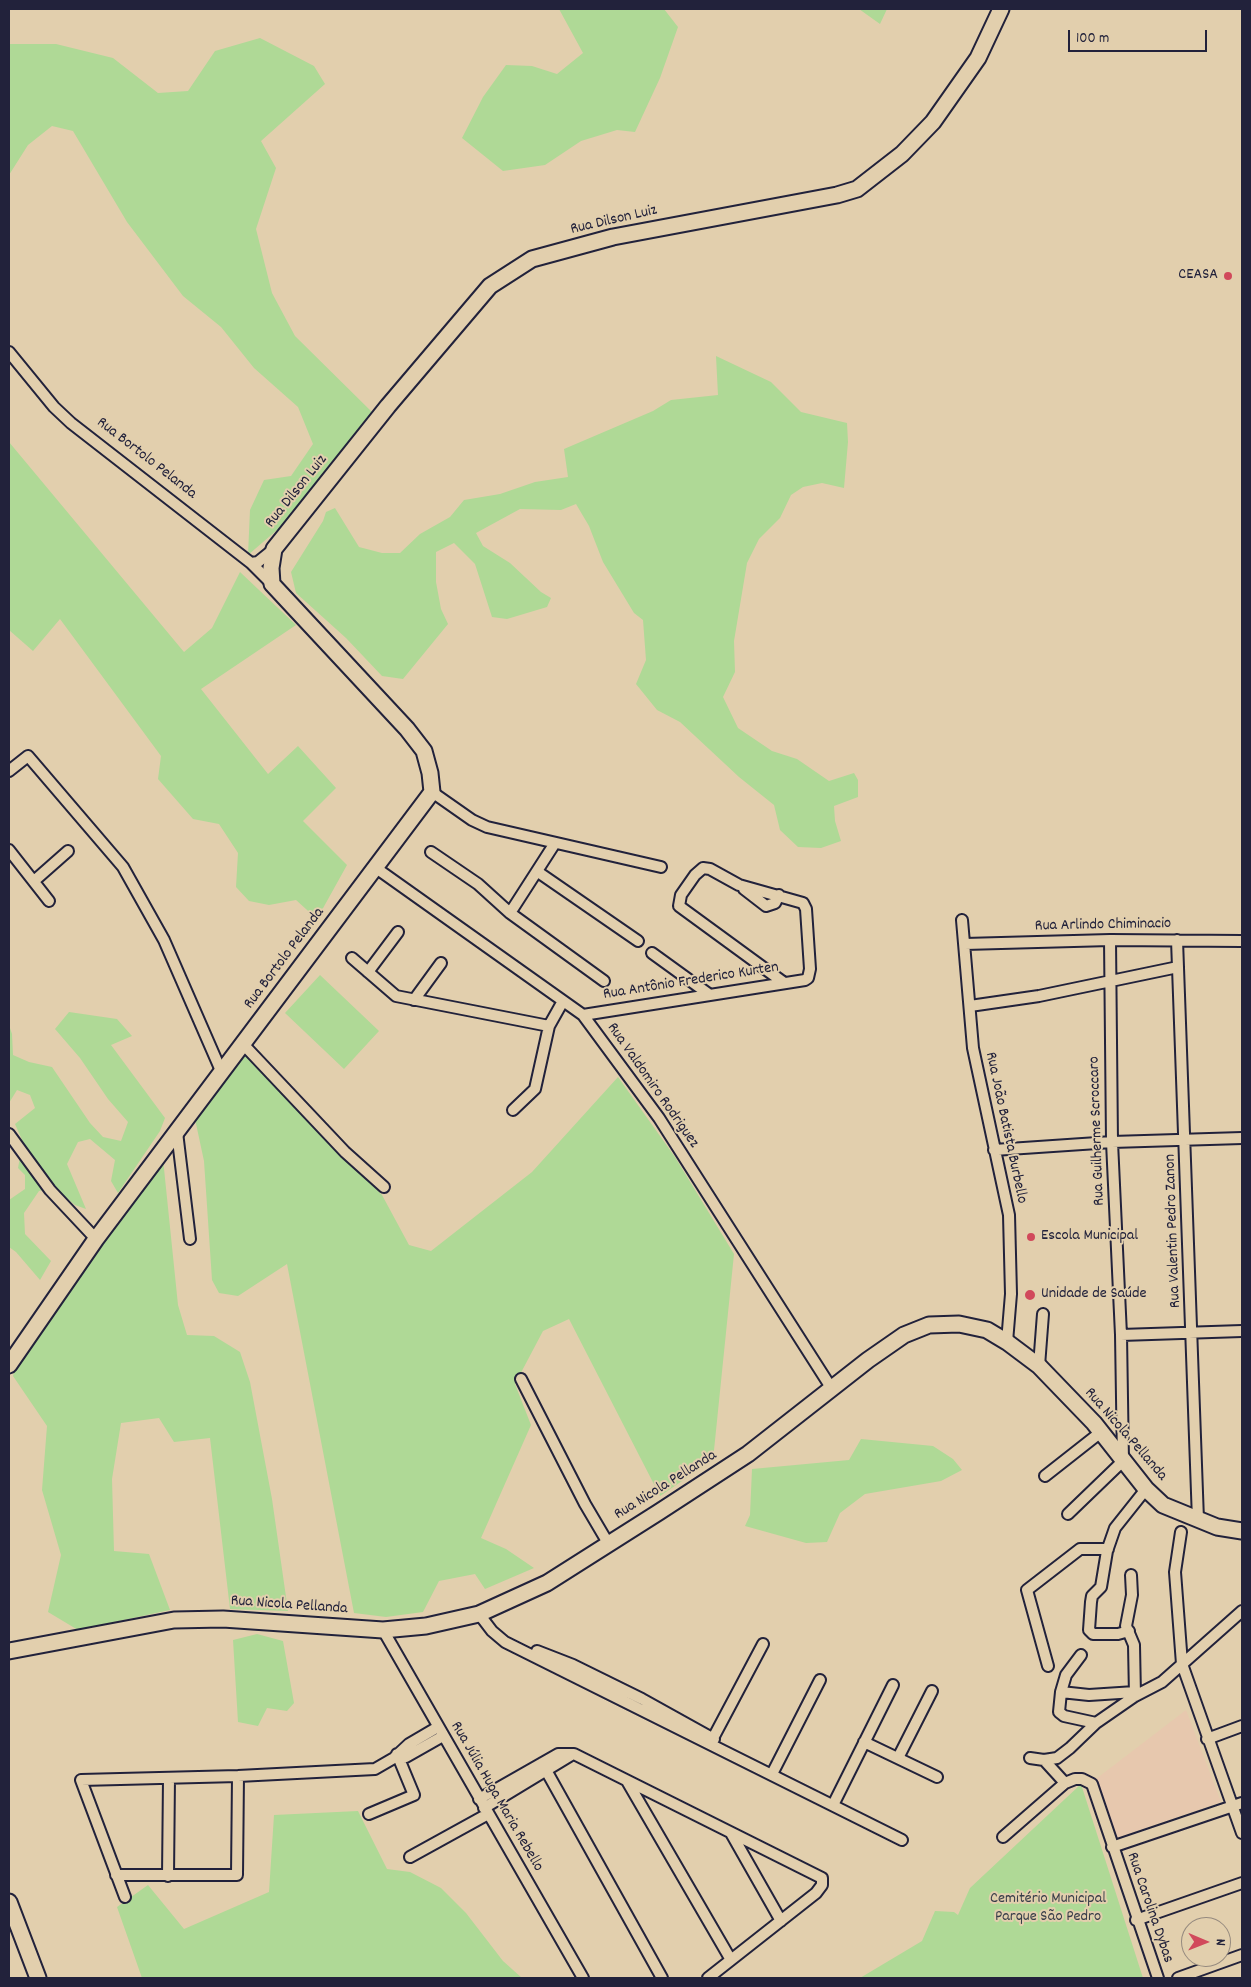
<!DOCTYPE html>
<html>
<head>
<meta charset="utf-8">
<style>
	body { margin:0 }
	#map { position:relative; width:1251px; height:1987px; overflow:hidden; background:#e2cfad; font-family:Dekko,sans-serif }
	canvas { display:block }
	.frame { position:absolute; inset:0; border:10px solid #22223b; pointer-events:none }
	.north { position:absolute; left:1181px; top:1917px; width:50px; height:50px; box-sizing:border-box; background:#e2cfad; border:1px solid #958a7f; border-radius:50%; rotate:91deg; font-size:14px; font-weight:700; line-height:20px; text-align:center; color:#22223b }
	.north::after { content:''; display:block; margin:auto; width:18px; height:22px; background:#d1495b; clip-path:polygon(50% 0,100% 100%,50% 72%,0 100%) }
	.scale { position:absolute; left:1068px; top:30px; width:139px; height:22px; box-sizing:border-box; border:2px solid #22223b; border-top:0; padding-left:6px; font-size:15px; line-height:18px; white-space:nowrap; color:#22223b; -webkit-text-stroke:4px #e2cfad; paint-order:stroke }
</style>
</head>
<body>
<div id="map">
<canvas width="1251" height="1987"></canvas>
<div class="frame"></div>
<div class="north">N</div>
<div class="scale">100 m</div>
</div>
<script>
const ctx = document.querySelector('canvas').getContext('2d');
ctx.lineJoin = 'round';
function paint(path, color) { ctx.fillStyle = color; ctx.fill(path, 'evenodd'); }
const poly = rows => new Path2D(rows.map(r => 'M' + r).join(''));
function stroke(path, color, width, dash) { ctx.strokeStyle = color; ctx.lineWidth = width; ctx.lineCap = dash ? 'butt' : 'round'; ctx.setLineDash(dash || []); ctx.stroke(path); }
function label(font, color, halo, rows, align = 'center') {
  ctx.font = font + ' Dekko,sans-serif'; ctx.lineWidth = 4; ctx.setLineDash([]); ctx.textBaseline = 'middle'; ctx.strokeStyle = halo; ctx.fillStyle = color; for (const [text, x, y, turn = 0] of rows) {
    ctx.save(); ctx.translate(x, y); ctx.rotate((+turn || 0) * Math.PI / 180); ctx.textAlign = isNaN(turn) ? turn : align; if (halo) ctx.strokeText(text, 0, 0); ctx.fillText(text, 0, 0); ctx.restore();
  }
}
const built = poly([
	[1186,1710,1221,1802,1116,1838,1096,1779]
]);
const green = poly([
	[559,9,664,9,678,27,660,78,635,132,617,130,581,141,545,165,503,171,462,138,483,97,506,65,532,66,557,74,583,53],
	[859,9,887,9,880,24],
	[260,38,314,66,325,84,261,141,276,168,256,229,272,293,295,336,374,414,284,524,248,555,250,510,264,480,291,476,313,444,298,407,254,368,221,327,183,296,127,222,73,131,52,126,28,145,9,175,9,44,56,44,113,58,158,93,188,91,215,51],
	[716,356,771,382,801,412,847,423,848,442,844,488,822,483,803,487,791,495,780,518,759,539,747,563,734,641,735,672,723,697,738,728,772,751,797,759,829,781,854,773,858,780,858,797,834,806,835,821,841,841,821,848,798,847,780,830,774,805,739,777,680,722,657,710,636,684,646,660,643,620,634,613,603,562,589,526,576,504,561,510,520,509,476,533,483,546,510,563,541,592,551,598,547,607,507,619,492,617,475,564,454,543,436,552,436,582,441,609,448,624,403,679,382,676,346,638,296,593,291,572,323,521,326,512,335,508,359,547,382,553,400,553,420,534,450,517,464,500,500,494,535,482,568,477,564,449,653,411,671,400,718,395],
	[9,442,184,652,212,628,240,572,296,625,201,689,268,774,298,746,336,788,303,821,347,865,317,919,296,900,269,905,249,901,236,887,238,853,219,824,193,819,158,779,161,756,60,619,33,651,9,630],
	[320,975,379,1031,344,1069,285,1013],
	[69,1012,117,1019,132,1036,111,1045,165,1118,160,1131,118,1193,111,1181,115,1160,90,1139,78,1142,67,1164,86,1209,75,1205,53,1187,39,1191,24,1213,25,1234,51,1261,40,1280,16,1252,9,1247,9,1200,25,1189,25,1175,18,1168,23,1142,15,1124,35,1108,30,1095,17,1090,9,1103,9,1025,12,1034,13,1055,29,1062,52,1067,90,1123,103,1137,121,1141,128,1122,108,1099,80,1058,55,1029],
	[244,1048,382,1195,409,1245,431,1251,532,1172,618,1077,675,1157,734,1254,713,1460,660,1496,569,1319,543,1331,515,1384,531,1425,481,1538,506,1549,534,1568,485,1589,475,1574,439,1581,423,1612,386,1617,354,1613,287,1264,238,1296,219,1293,212,1280,204,1161,195,1119],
	[163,1159,178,1305,187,1335,214,1336,240,1352,250,1382,272,1499,288,1611,230,1609,210,1438,174,1442,159,1418,121,1423,112,1479,114,1551,149,1554,170,1610,78,1630,48,1612,61,1555,42,1490,47,1426,13,1376,21,1349],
	[861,1439,933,1446,953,1459,962,1470,941,1481,865,1494,840,1513,827,1542,806,1543,745,1526,750,1515,752,1469,849,1460],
	[257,1634,283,1641,294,1703,287,1711,267,1708,258,1726,238,1722,233,1640],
	[1081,1784,1143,1978,860,1978,922,1941,935,1911,954,1912,958,1915,970,1888],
	[358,1811,387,1869,410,1872,441,1888,466,1913,503,1961,522,1978,142,1978,117,1907,148,1885,184,1929,269,1892,274,1815]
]);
const street = poly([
	[9,352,54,407,71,423,251,563,272,584],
	[251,563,258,562,274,549],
	[9,771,28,756,123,867,164,940,222,1073],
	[432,792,472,820,487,827,661,867],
	[9,850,49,901],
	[431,852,478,884,510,913,604,981],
	[376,868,583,1015,659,1118,832,1389],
	[538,872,638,941],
	[34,881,68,851],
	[744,889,766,906,775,903,779,895],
	[510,913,555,843],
	[962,920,973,1048,1009,1215,1011,1294,1007,1342],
	[1177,940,1198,1520],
	[965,944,1110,940,1242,941],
	[652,953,710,995],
	[352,958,396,996,549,1026,563,1001],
	[368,972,398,932],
	[414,1000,441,963],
	[970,1006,1039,996,1178,967],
	[583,1015,805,980,808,978,810,969,806,909,803,903,739,885,710,869,703,868,695,875,681,895,679,906,783,982],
	[243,1044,345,1152,384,1187],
	[513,1110,535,1089,549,1026],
	[177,1132,190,1239],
	[9,1134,50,1190,96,1239],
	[994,1150,1112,1142,1242,1138],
	[1121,1335,1242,1331],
	[1039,1366,1043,1314],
	[521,1379,585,1504,608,1543],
	[1045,1476,1101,1432],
	[1068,1514,1123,1461,1121,1335,1112,1142,1110,940],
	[1181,1532,1175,1572,1182,1664,1242,1833],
	[1131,1575,1132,1595,1126,1626,1134,1645,1135,1696],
	[479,1614,492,1631,505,1642,902,1840],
	[383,1630,583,1978],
	[1129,1631,1118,1634,1093,1634,1089,1630,1091,1602,1092,1596,1101,1587,1107,1551,1115,1528,1146,1489],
	[537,1651,573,1665,642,1699,714,1739],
	[1081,1655,1066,1675,1061,1692,1059,1712,1064,1716,1096,1723],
	[1048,1666,1027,1590,1080,1549,1108,1549],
	[1061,1692,1089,1695,1135,1692],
	[1207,1739,1242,1726],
	[711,1742,763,1644],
	[864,1742,937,1777],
	[394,1758,406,1757,443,1736],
	[898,1758,932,1691],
	[1030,1758,1044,1760,1057,1758,1070,1748,1096,1723,1135,1696,1162,1682,1242,1611],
	[1044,1760,1065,1783,1075,1779,1082,1779,1092,1784,1158,1978],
	[542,1763,662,1978],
	[772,1774,820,1680],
	[627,1781,731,1960],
	[479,1799,558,1754,574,1754,822,1878,822,1885,816,1893,708,1978],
	[833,1805,893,1685],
	[484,1808,573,1754],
	[369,1814,414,1795,397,1754],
	[731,1833,781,1921],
	[1003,1837,1065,1783],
	[1112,1847,1242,1803],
	[410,1857,488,1814],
	[116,1875,237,1875,238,1776],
	[168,1876,169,1778],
	[125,1897,81,1780,238,1776,375,1769,394,1758,409,1744,438,1727],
	[1136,1920,1242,1883],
	[1178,1978,1242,1955]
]);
const secondary = poly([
	[9,1365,96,1239,432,792,430,773,424,751,407,729,272,584,271,568,274,549,388,406,490,286,532,259,613,237,837,195,857,189,902,154,933,122,978,58,1001,9],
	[9,1651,174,1620,223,1619,383,1630,426,1626,479,1614,547,1583,659,1512,748,1454,868,1360,904,1335,929,1325,959,1324,987,1330,1007,1342,1039,1366,1094,1423,1146,1489,1163,1505,1217,1527,1242,1531],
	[9,1902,38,1978]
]);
const markers = [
	[1228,276,5,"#d1495b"],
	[1031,1237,5,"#d1495b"],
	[1030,1295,6,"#d1495b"]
];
const streetNames = [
	["Rua Dilson Luiz",614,221,-13],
	["Rua Bortolo Pelanda",146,459,38],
	["Rua Dilson Luiz",297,492,-51],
	["Rua Arlindo Chiminacio",1103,926,-1],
	["Rua Bortolo Pelanda",285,959,-53],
	["Rua Antônio Frederico Kurten",691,982,-9],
	["Rua Valdomiro Rodriguez",652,1086,55],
	["Rua João Batista Burbello",1005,1128,78],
	["Rua Guilherme Scroccaro",1098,1131,-92],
	["Rua Valentin Pedro Zanon",1174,1231,-92],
	["Rua Nicola Pellanda",1125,1435,49],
	["Rua Nicola Pellanda",666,1486,-32],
	["Rua Nicola Pellanda",289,1606,4],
	["Rua Júlia Huga Maria Rebello",496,1797,60],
	["Rua Carolina Dybas",1149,1908,71]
];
const poiNames = [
	["CEASA",1218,276,"right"],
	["Escola Municipal",1041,1237],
	["Unidade de Saúde",1041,1295]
];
const parkNames = [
	["Cemitério Municipal",1048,1900],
	["Parque São Pedro",1048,1918]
];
paint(built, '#e7c8ae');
paint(green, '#afd996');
stroke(street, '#22223b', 14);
stroke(secondary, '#22223b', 19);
stroke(street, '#e2cfad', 10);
stroke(secondary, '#e2cfad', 15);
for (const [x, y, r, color] of markers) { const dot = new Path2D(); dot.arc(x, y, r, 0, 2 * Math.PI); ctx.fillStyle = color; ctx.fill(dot); stroke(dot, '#e2cfad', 2); }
label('16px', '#22223b', '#e2cfad', streetNames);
label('16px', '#22223b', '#e2cfad', poiNames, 'left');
label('16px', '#373d49', '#e2cfad', parkNames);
</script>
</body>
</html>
